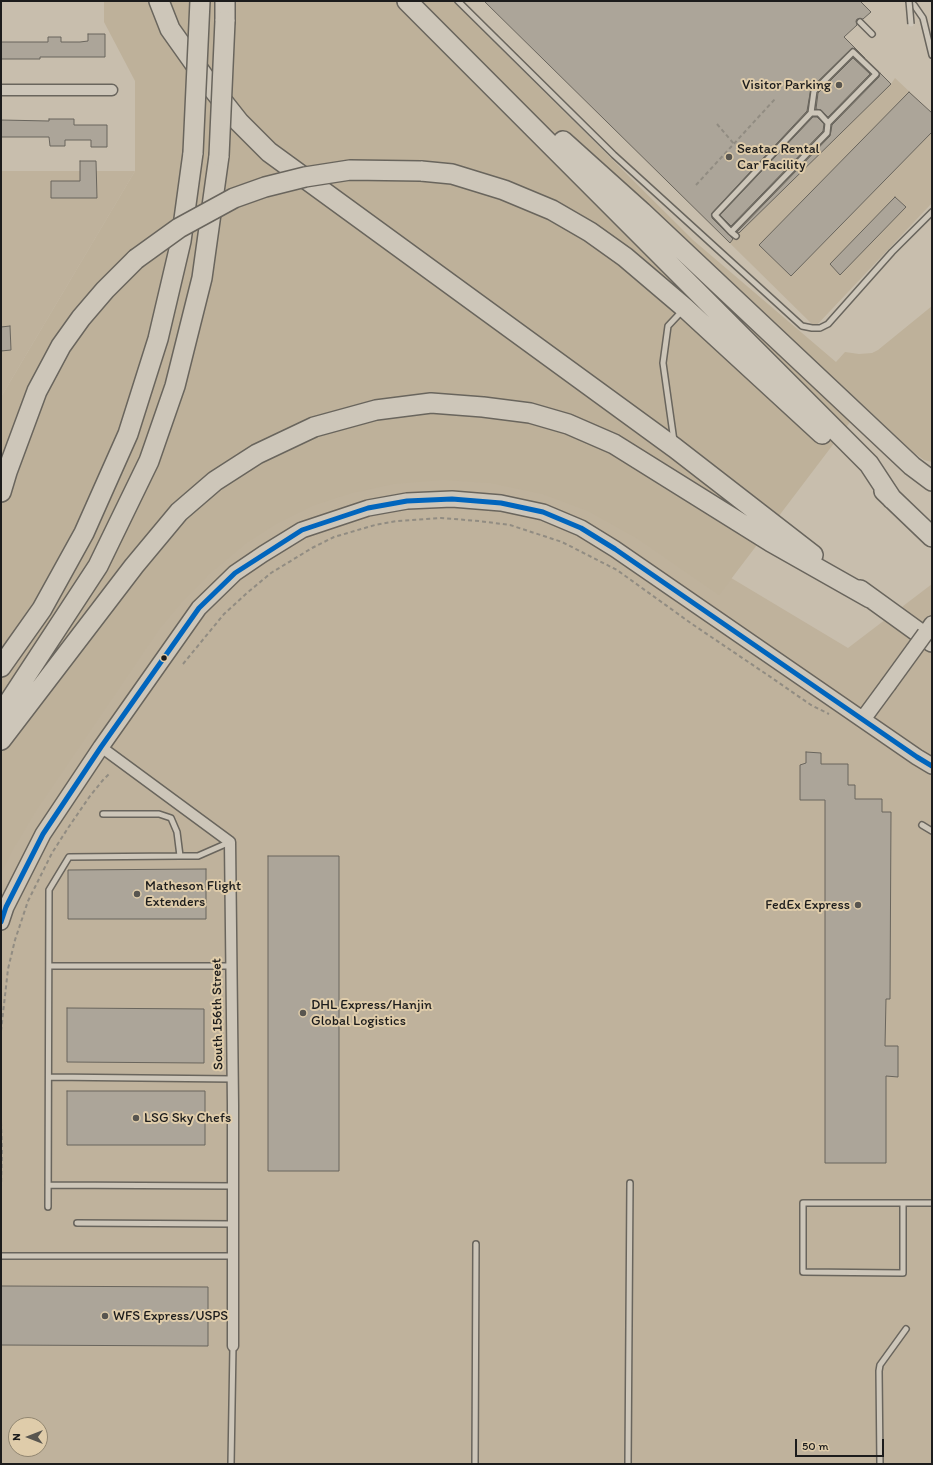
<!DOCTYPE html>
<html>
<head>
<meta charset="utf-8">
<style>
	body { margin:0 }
	#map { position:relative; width:933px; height:1465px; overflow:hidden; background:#c8bead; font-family:Itim,sans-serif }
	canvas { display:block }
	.frame { position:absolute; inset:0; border:2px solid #1c1c1c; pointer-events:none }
	.north { position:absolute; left:8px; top:1417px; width:40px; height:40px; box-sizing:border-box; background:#dfccaa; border:1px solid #918671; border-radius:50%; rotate:270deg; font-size:11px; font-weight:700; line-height:16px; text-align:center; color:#1c1c1c }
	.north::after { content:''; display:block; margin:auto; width:14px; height:18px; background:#58554f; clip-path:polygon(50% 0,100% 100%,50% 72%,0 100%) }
	.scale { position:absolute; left:795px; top:1439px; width:89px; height:18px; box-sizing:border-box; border:2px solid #1c1c1c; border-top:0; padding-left:5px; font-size:12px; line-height:14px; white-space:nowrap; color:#1c1c1c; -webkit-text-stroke:3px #dfccaa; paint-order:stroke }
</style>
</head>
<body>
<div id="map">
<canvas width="933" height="1465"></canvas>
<div class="frame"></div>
<div class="north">N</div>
<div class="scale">50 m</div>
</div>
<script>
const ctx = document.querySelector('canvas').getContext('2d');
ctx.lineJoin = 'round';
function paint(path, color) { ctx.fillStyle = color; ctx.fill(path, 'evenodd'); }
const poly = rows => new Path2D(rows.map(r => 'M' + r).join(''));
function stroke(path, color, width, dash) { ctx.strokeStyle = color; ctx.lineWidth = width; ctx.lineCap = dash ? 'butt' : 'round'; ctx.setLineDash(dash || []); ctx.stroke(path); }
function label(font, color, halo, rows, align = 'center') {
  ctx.font = font + ' Itim,sans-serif'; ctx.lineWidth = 4; ctx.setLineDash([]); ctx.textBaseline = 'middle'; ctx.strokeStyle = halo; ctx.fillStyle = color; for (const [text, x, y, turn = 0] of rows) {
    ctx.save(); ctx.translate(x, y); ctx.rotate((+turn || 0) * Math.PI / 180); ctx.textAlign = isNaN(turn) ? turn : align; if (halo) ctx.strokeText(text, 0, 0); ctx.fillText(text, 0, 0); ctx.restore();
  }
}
const built = poly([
	[484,1,860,1,871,12,844,37,891,84,895,78,932,113,932,203,815,327],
	[1,171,135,171,1,397],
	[426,458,566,479,848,648,932,584,932,1464,1,1464,1,845,200,555,308,489],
	[16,1425,40,1425,40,1449,16,1449]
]);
const green = poly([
	[104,1,453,1,693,240,836,362,845,352,859,354,872,353,878,350,932,306,932,462,924,460,913,452,863,405,719,595,638,539,588,511,542,494,490,483,443,480,394,484,352,493,312,506,276,524,245,544,209,574,181,603,160,628,37,809,15,846,1,874,1,397,135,171,135,81,104,22]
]);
const building = poly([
	[484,1,860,1,871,12,863,19,857,19,856,21,857,25,844,37,865,58,855,49,852,48,811,88,807,111,712,213,712,218,733,239,730,243,484,1],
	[88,34,105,34,105,57,40,57,40,59,1,59,1,42,48,42,48,37,61,37,61,42,80,42,88,41,88,34],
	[853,58,870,74,828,117,821,110,816,109,818,93,853,58],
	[880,73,891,84,739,233,737,232,830,136,832,125,879,77,880,73],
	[909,92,932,113,932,132,791,276,759,245,909,92],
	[813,117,817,117,824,124,823,131,731,226,720,215,813,117],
	[49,119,74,119,74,125,107,125,107,147,91,147,91,140,65,140,65,146,50,146,49,137,1,137,1,120,49,121,49,119],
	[80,161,96,161,97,198,51,198,51,181,80,181,80,161],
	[895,197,906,207,840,275,830,264,895,197],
	[10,326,11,350,1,351,1,327,10,326],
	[806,752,821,753,821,764,848,764,848,785,855,785,855,799,882,799,882,812,891,812,890,999,886,999,885,1046,898,1046,898,1077,886,1076,886,1163,825,1163,825,800,800,800,800,765,806,763,806,752],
	[268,856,339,856,339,1171,268,1171,268,856],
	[206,869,206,919,68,919,68,870,206,869],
	[67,1008,204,1009,204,1063,67,1062,67,1008],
	[67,1091,205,1091,205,1145,67,1145,67,1091],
	[1,1286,208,1287,208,1346,1,1345,1,1286]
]);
const path = poly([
	[717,124,734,144],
	[696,185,775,99],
	[183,664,224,614,247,593,271,573,312,548,334,537,375,525,397,521,441,518,479,521,510,525,562,542,617,570,692,624,772,678,811,705,829,714],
	[1,1031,8,969,15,940,28,901,52,853,68,828,90,796,103,780,109,774],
	[1,1122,2,1150,1,1187]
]);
const lane = poly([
	[458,1,614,155,802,326,812,328,820,328,828,324,892,252,932,212],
	[909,1,914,5,923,18,932,55],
	[860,22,872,34],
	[811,113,814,91,853,52,876,74,828,123],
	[731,232,827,133,828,123,819,113,811,113,715,215,731,232,736,236],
	[674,441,663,363,668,326,683,310],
	[103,814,159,814,171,818,177,832,180,856,198,856,230,842],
	[922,825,932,831],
	[49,966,232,966],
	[49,1077,233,1079],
	[48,1185,233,1186],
	[903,1203,903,1273,803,1272,803,1203,932,1203],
	[48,1207,49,890,69,857,180,856],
	[77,1223,233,1224],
	[1,1256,233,1256],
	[231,1464,233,1346],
	[475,1464,476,1244],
	[628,1464,630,1183],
	[880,1464,879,1371,880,1365,906,1329]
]);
const street = poly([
	[1,90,112,90],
	[101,747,230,842,233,1105,233,1346]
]);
const secondary = poly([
	[925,634,932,624],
	[863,719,888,685],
	[1,922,6,907,43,834,101,747,199,608,235,573,263,554,302,530,368,508,407,501,452,499,501,503,543,512,581,528,615,549,917,757,932,766]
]);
const highway = poly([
	[159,1,170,29,209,84,239,122,269,152,675,448,813,555],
	[225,1,225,21],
	[407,1,869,464,892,499],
	[563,141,642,212,912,466,932,481],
	[421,171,452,174,504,190,552,210,590,232,625,257,685,308,822,434],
	[884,491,932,537],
	[1,492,7,472,37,391,61,346,81,318,105,290,136,259],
	[860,590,932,642],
	[1,667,42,609,84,533,128,434,158,339,181,241,193,153],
	[1,714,98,566,149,461,175,386,202,278,219,156],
	[1,740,134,566,179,512,215,481,257,454,314,427,376,410,431,403,483,407,530,413,568,424,614,444,771,542,870,598]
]);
const laneBridge = poly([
	[909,1,911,24]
]);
const secondaryBridge = poly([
	[888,685,925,634]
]);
const highwayBridge = poly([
	[193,153,200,1],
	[219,156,225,21],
	[136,259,179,228,234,198,265,187,305,177,350,170,421,171]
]);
const bus1 = poly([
	[1,922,6,907,43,834,101,747,199,608,235,573,302,530,368,508,407,501,452,499,501,503,543,512,581,528,615,549,917,757,932,766]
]);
const markers = [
	[839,85,4,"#58554f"],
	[729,157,4,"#58554f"],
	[164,658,3.5,"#1c1c1c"],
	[137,894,4,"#58554f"],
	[858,905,4,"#58554f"],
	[303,1013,4,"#58554f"],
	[136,1118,4,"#58554f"],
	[105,1316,4,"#58554f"]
];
const poiNames = [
	["Visitor Parking",831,85,"right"],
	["Seatac Rental",737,149],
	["Car Facility",737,165],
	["Matheson Flight",145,886],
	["Extenders",145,902],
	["FedEx Express",850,905,"right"],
	["DHL Express/Hanjin",311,1005],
	["Global Logistics",311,1021],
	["LSG Sky Chefs",144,1118],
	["WFS Express/USPS",113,1316]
];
const streetNames = [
	["South 156th Street",218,1014,-91]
];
paint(built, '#bfb29c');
paint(green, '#beb19a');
paint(building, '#aca599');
stroke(building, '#69655d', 1);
stroke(lane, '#69655d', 8);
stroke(street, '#69655d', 13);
stroke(secondary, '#69655d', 18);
stroke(highway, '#69655d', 22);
stroke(path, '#918c82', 2, [4, 3]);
stroke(lane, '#cdc6b9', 5);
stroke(street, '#cdc6b9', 10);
stroke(secondary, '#cdc6b9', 15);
stroke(highway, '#cdc6b9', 19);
stroke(laneBridge, '#69655d', 8, []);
stroke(secondaryBridge, '#69655d', 18, []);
stroke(highwayBridge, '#69655d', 22, []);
stroke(laneBridge, '#cdc6b9', 5);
stroke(secondaryBridge, '#cdc6b9', 15);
stroke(highwayBridge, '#cdc6b9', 19);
stroke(bus1, '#0065bd', 5);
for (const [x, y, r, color] of markers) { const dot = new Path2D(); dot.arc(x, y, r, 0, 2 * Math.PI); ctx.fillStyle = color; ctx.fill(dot); stroke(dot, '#dfccaa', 1.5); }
label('14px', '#1c1c1c', '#dfccaa', poiNames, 'left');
label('14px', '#1c1c1c', '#dfccaa', streetNames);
</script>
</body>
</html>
